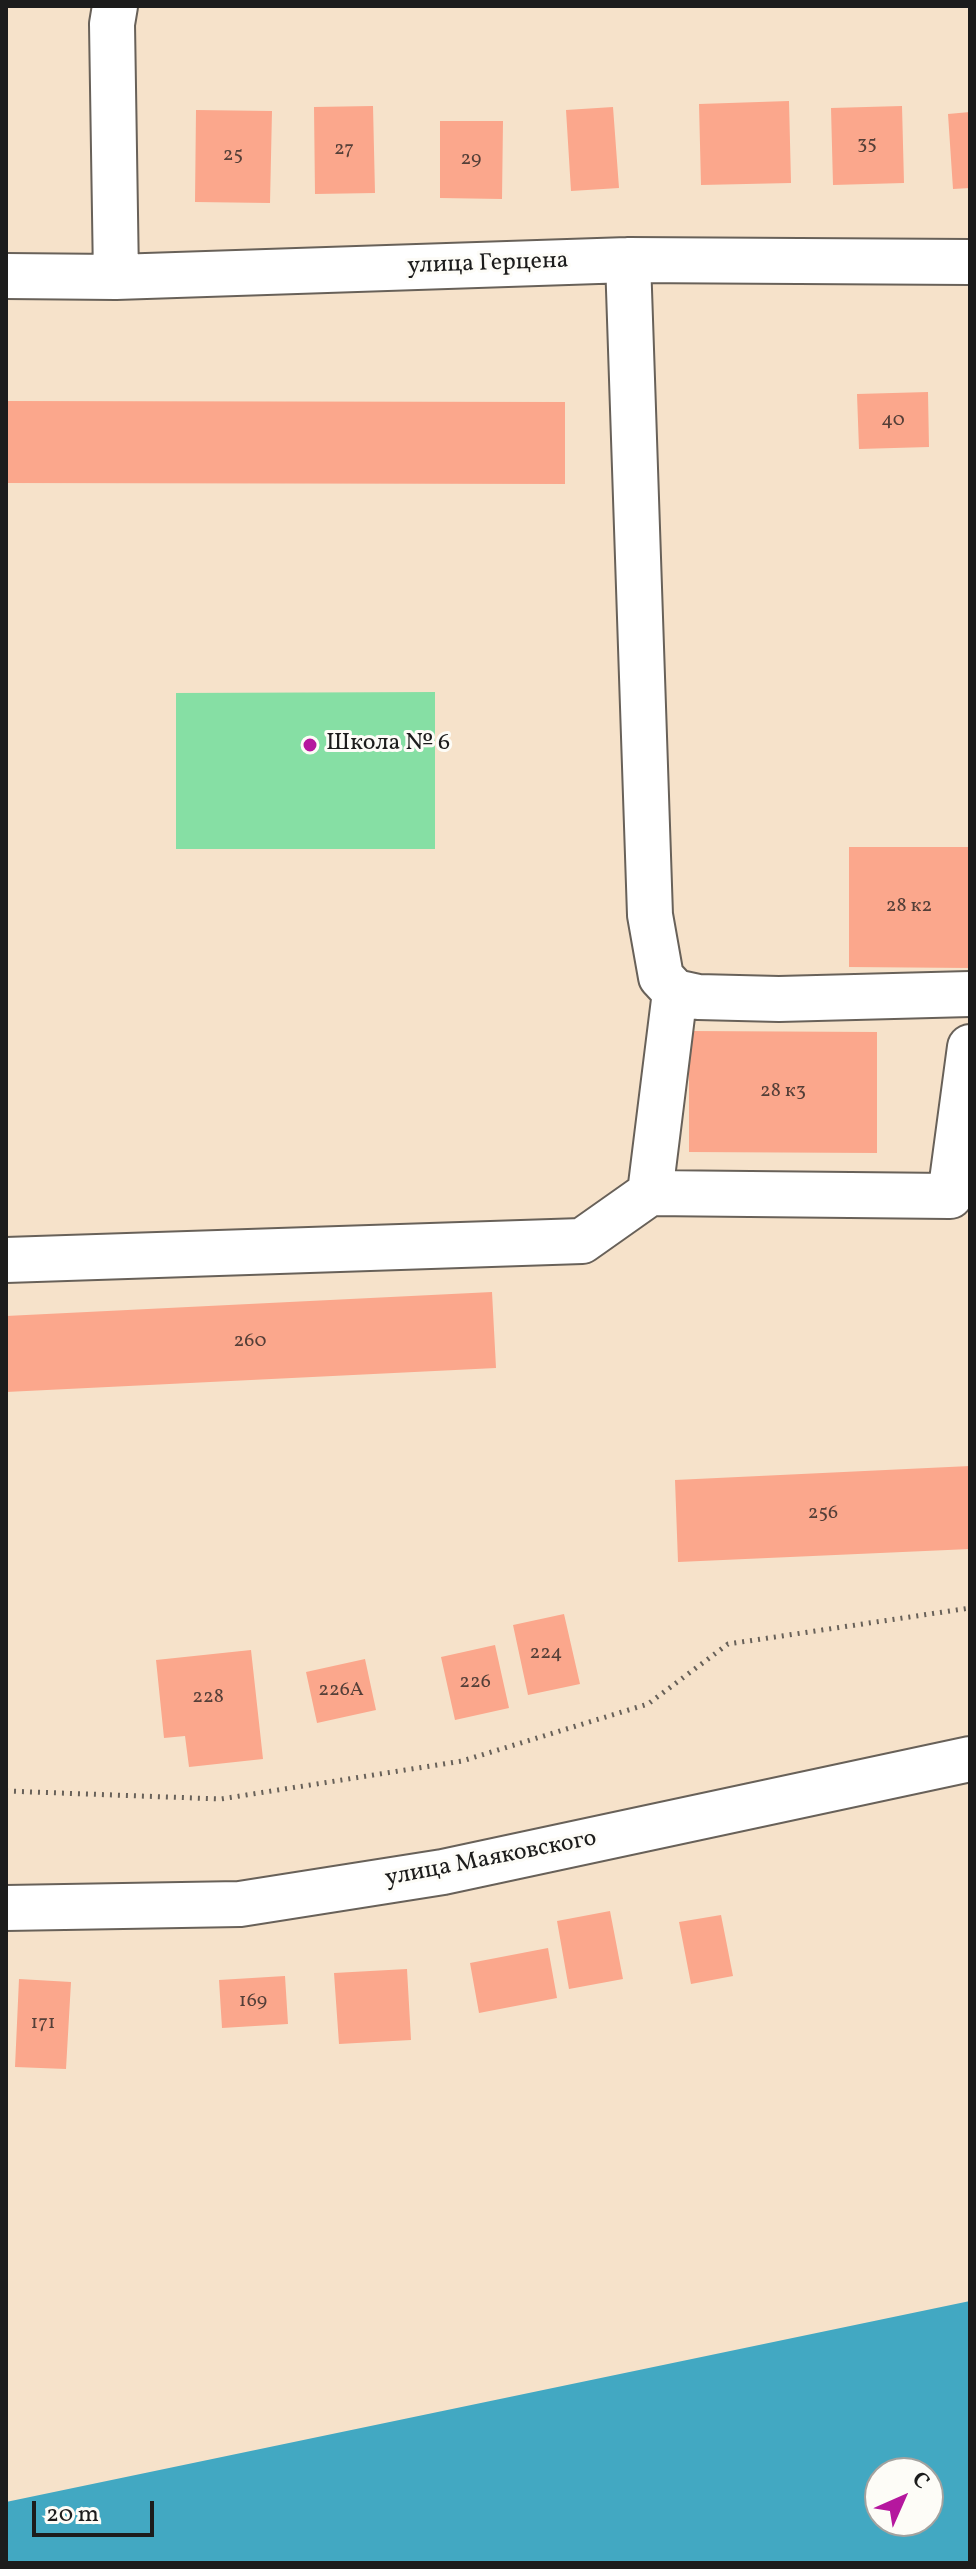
<!DOCTYPE html>
<html>
<head>
<meta charset="utf-8">
<style>
	body { margin:0 }
	#map { position:relative; width:976px; height:2569px; overflow:hidden; background:#f6e2ca; font-family:Vollkorn,serif }
	canvas { display:block }
	.frame { position:absolute; inset:0; border:8px solid #1c1c1c; pointer-events:none }
	.north { position:absolute; left:864px; top:2457px; width:80px; height:80px; box-sizing:border-box; background:#fdfcf7; border:2px solid #a3a29f; border-radius:50%; rotate:45deg; font-size:22px; font-weight:700; line-height:32px; text-align:center; color:#1c1c1c }
	.north::after { content:''; display:block; margin:auto; width:28px; height:36px; background:#b5179e; clip-path:polygon(50% 0,100% 100%,50% 72%,0 100%) }
	.scale { position:absolute; left:32px; top:2501px; width:122px; height:36px; box-sizing:border-box; border:4px solid #1c1c1c; border-top:0; padding-left:10px; font-size:24px; line-height:28px; white-space:nowrap; color:#1c1c1c; -webkit-text-stroke:6px #fdfcf7; paint-order:stroke }
</style>
</head>
<body>
<div id="map">
<canvas width="976" height="2569"></canvas>
<div class="frame"></div>
<div class="north">С</div>
<div class="scale">20 m</div>
</div>
<script>
const ctx = document.querySelector('canvas').getContext('2d');
ctx.lineJoin = 'round';
function paint(path, color) { ctx.fillStyle = color; ctx.fill(path, 'evenodd'); }
const poly = rows => new Path2D(rows.map(r => 'M' + r).join(''));
function stroke(path, color, width, dash) { ctx.strokeStyle = color; ctx.lineWidth = width; ctx.lineCap = dash ? 'butt' : 'round'; ctx.setLineDash(dash || []); ctx.stroke(path); }
function label(font, color, halo, rows, align = 'center') {
  ctx.font = font + ' Vollkorn,serif'; ctx.lineWidth = 6; ctx.setLineDash([]); ctx.textBaseline = 'middle'; ctx.strokeStyle = halo; ctx.fillStyle = color; for (const [text, x, y, turn = 0] of rows) {
    ctx.save(); ctx.translate(x, y); ctx.rotate((+turn || 0) * Math.PI / 180); ctx.textAlign = isNaN(turn) ? turn : align; if (halo) ctx.strokeText(text, 0, 0); ctx.fillText(text, 0, 0); ctx.restore();
  }
}
const green = poly([
	[435,692,435,849,176,849,176,693]
]);
const water = poly([
	[970,2301,970,2563,6,2563,6,2502],
	[880,2473,928,2473,928,2521,880,2521]
]);
const building = poly([
	[789,101,791,183,701,185,699,104],
	[373,106,375,193,315,194,314,107],
	[902,106,904,183,833,185,831,108],
	[613,107,619,188,571,191,566,110],
	[196,110,272,111,270,203,195,202],
	[970,112,970,188,953,189,948,114],
	[440,121,503,121,502,199,440,198],
	[928,392,929,447,859,449,857,394],
	[6,401,565,402,565,484,6,483],
	[849,847,970,847,970,968,849,967],
	[689,1031,877,1032,877,1153,689,1152],
	[492,1292,496,1368,6,1392,6,1316],
	[970,1466,970,1549,678,1562,675,1480],
	[564,1614,580,1684,528,1695,513,1625],
	[495,1645,509,1708,455,1720,441,1657],
	[251,1650,263,1759,189,1767,185,1736,164,1738,156,1660],
	[365,1659,376,1710,317,1723,306,1672],
	[610,1911,623,1979,569,1989,557,1921],
	[721,1915,733,1976,691,1984,679,1922],
	[548,1948,557,1998,479,2013,470,1963],
	[407,1969,411,2040,339,2044,334,1973],
	[285,1976,288,2024,222,2028,219,1980],
	[19,1979,71,1982,66,2069,15,2067]
]);
const path = poly([
	[6,1791,221,1799,462,1761,648,1704,728,1644,970,1608]
]);
const minor = poly([
	[115,6,112,24,116,277],
	[628,260,650,915,661,977,675,992,698,997,779,999,970,994],
	[6,276,116,277,628,260,970,262],
	[675,992,650,1193,950,1196,970,1047],
	[6,1260,582,1241,650,1193],
	[6,1908,240,1904,443,1872,970,1759]
]);
const markers = [
	[310,745,8,"#b5179e"]
];
const numberNames = [
	["35",867,145],
	["27",344,150],
	["25",233,156],
	["29",471,160],
	["40",893,421],
	["28 к2",909,907],
	["28 к3",783,1092],
	["260",250,1342],
	["256",823,1514],
	["224",546,1654],
	["226",475,1683],
	["226А",341,1691],
	["228",208,1698],
	["169",253,2002],
	["171",43,2024]
];
const streetNames = [
	["улица Герцена",488,265,-2],
	["улица Маяковского",491,1860,-11]
];
const poiNames = [
	["Школа № 6",326,745]
];
paint(green, '#86dfa4');
paint(water, '#42a8c2');
paint(building, '#fba78c');
stroke(minor, '#686159', 48);
stroke(path, '#686159', 5, [2, 6]);
stroke(minor, '#fff', 44);
for (const [x, y, r, color] of markers) { const dot = new Path2D(); dot.arc(x, y, r, 0, 2 * Math.PI); ctx.fillStyle = color; ctx.fill(dot); stroke(dot, '#fdfcf7', 3); }
label('20px', '#543f38', null, numberNames);
label('24px', '#1c1c1c', '#fdfcf7', streetNames);
label('24px', '#1c1c1c', '#fdfcf7', poiNames, 'left');
</script>
</body>
</html>
